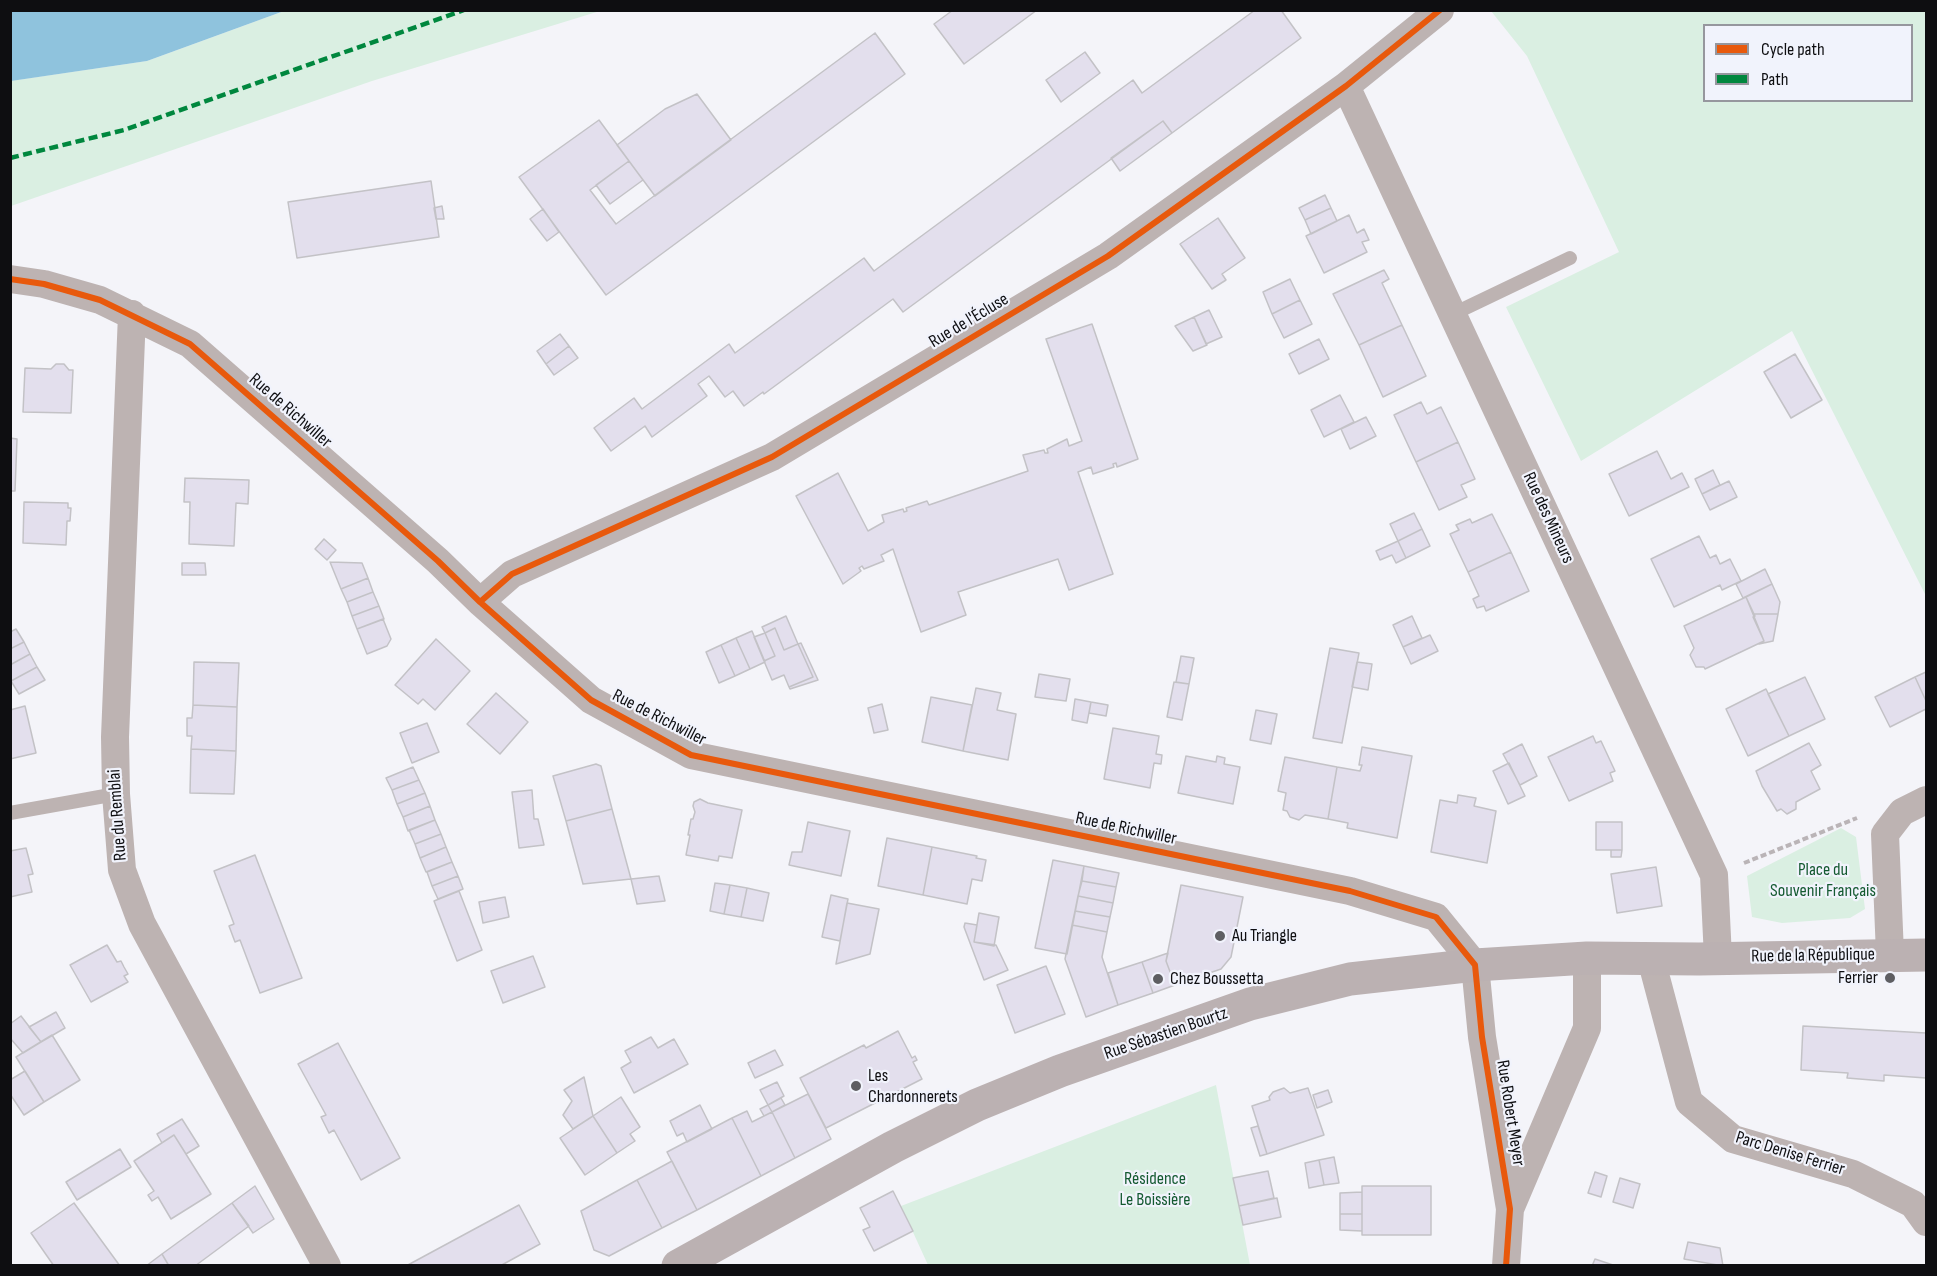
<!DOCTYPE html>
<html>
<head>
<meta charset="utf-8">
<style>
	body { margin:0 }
	#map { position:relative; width:1937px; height:1276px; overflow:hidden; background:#f4f4f9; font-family:"Sofia Sans Condensed",sans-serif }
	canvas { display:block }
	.frame { position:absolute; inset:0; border:12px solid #0e0e11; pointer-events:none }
	.legend { position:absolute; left:1703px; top:24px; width:210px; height:78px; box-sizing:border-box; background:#f1f3fc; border:2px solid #96979e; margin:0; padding:8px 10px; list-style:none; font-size:18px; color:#0e0e11 }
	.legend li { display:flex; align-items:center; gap:12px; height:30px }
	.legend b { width:30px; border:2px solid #96979e }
</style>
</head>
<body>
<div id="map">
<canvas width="1937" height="1276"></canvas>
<div class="frame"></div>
<ul class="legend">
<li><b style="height:8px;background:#e8590c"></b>Cycle path</li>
<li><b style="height:8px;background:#00873e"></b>Path</li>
</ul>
</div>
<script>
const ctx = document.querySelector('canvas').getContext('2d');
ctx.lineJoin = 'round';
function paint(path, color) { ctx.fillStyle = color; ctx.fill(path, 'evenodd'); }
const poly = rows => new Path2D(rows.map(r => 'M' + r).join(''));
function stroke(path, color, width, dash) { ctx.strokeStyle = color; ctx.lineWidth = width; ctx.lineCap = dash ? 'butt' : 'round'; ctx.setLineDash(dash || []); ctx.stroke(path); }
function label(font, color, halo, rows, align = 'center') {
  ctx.font = font + ' "Sofia Sans Condensed",sans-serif'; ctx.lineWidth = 4.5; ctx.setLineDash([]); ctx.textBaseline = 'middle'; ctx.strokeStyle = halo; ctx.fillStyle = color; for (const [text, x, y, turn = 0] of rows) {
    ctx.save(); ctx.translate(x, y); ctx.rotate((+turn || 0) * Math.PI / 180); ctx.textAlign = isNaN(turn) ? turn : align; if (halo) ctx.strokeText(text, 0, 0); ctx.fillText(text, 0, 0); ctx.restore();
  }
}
const green = poly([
	[284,11,600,11,372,81,11,206,10,81,147,61],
	[1491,11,1926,11,1926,596,1792,331,1581,461,1506,307,1619,252,1527,56],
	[1704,26,1912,26,1912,100,1704,100],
	[1841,828,1856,837,1865,909,1850,918,1782,923,1752,917,1747,876],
	[1216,1085,1250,1265,928,1265,901,1206]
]);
const water = poly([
	[10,11,11,10,284,11,147,61,11,81]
]);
const building = poly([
	[953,10,1037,10,964,64,934,24,953,10],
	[1255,10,1281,10,1301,38,1172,133,1163,121,903,312,893,299,764,394,763,392,744,406,733,391,725,397,709,376,698,384,707,396,652,437,645,426,611,451,594,428,634,398,642,409,729,344,735,353,864,258,874,271,1133,80,1142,93,1255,10],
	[875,33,905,74,606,295,519,177,599,120,629,161,590,190,616,224,875,33],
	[1085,52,1100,73,1061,102,1046,80,1085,52],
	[697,94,731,140,655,196,617,145,665,109,697,94],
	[1163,121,1172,133,1120,171,1111,158,1163,121],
	[629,161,643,180,610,204,596,185,629,161],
	[431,181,439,237,297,258,288,202,431,181],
	[1325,195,1331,208,1305,220,1299,208,1325,195],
	[442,206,444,219,436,219,434,208,442,206],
	[1331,208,1337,221,1311,234,1305,220,1331,208],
	[543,209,559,232,547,241,530,219,543,209],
	[1349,215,1357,233,1364,229,1369,240,1362,242,1367,252,1324,273,1306,236,1349,215],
	[1218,218,1245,258,1222,274,1226,280,1212,289,1180,244,1218,218],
	[1384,270,1389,279,1382,283,1402,325,1359,345,1333,294,1384,270],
	[1290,279,1300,300,1272,314,1263,292,1290,279],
	[1300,300,1312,324,1284,338,1272,314,1300,300],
	[1209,310,1222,337,1206,344,1194,317,1209,310],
	[1194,317,1207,345,1193,351,1175,326,1194,317],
	[1092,324,1138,459,1117,467,1116,463,1113,464,1114,467,1093,474,1091,467,1078,472,1113,574,1069,590,1058,559,958,592,966,615,921,632,893,549,881,555,884,561,864,569,862,566,859,568,861,571,843,584,796,496,838,473,868,531,884,522,882,515,903,509,904,512,907,511,906,508,927,501,929,505,1028,471,1023,455,1044,450,1045,453,1048,453,1047,449,1067,439,1069,446,1082,441,1046,339,1092,324],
	[1402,325,1426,376,1383,397,1359,345,1402,325],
	[560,334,569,346,546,364,537,351,560,334],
	[1319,339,1329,359,1299,374,1289,354,1319,339],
	[569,346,578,358,554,375,546,364,569,346],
	[1795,354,1822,400,1791,418,1764,372,1795,354],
	[56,364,64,364,69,370,73,370,71,413,23,412,25,368,51,369,56,364],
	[1340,395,1354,422,1324,437,1311,410,1340,395],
	[1421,402,1427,414,1441,407,1458,442,1416,462,1394,415,1421,402],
	[1366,417,1376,436,1350,449,1341,429,1366,417],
	[10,438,17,439,15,491,10,491,10,438],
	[1458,442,1475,479,1461,485,1467,497,1439,510,1416,462,1458,442],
	[1657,451,1671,479,1682,473,1689,487,1629,516,1609,474,1657,451],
	[1713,470,1720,485,1702,494,1695,479,1713,470],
	[185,478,249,480,248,504,236,503,234,546,189,544,190,502,184,502,185,478],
	[1729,481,1737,497,1710,510,1702,494,1729,481],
	[24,502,68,503,68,508,71,508,70,521,67,521,66,545,23,543,24,502],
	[1414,513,1422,529,1398,541,1390,524,1414,513],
	[1492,514,1511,552,1468,572,1450,534,1459,530,1456,525,1470,519,1472,523,1492,514],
	[1422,529,1430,546,1406,558,1398,541,1422,529],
	[1699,536,1710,558,1716,555,1720,564,1730,559,1741,581,1722,590,1720,585,1674,607,1651,559,1699,536],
	[324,539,336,550,327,560,315,549,324,539],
	[1398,541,1406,558,1396,563,1392,555,1380,560,1376,551,1398,541],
	[1511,552,1529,591,1486,611,1484,606,1477,608,1473,599,1479,596,1468,572,1511,552],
	[330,562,362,563,368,578,341,589,330,562],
	[182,563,205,563,206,575,182,575,182,563],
	[1765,569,1772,584,1743,598,1736,584,1765,569],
	[368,578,373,592,347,602,341,589,368,578],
	[1772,584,1780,602,1778,614,1754,614,1746,597,1772,584],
	[373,592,379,606,352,616,347,602,373,592],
	[1746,597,1764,641,1705,669,1704,667,1696,667,1690,655,1694,648,1684,626,1746,597],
	[379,606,384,619,357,629,352,616,379,606],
	[1754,614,1778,614,1773,641,1759,644,1764,641,1753,617,1755,616,1754,614],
	[786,616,798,644,784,650,775,628,765,633,762,627,786,616],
	[1412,616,1422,638,1403,647,1393,625,1412,616],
	[383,619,391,639,387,646,367,654,357,629,383,619],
	[775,628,784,650,798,644,813,677,789,687,784,675,772,680,764,661,775,656,765,633,775,628],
	[16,629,24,642,10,649,10,632,16,629],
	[752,631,765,662,750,669,736,638,752,631],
	[765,633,775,656,764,661,754,637,765,633],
	[1430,635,1438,651,1411,664,1403,647,1430,635],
	[736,638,750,669,735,676,721,645,736,638],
	[436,639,470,671,435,710,423,699,418,704,395,685,436,639],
	[24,642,30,654,10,665,10,649,24,642],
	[801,643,818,680,790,689,789,687,813,677,798,644,801,643],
	[721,645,735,676,719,683,706,652,721,645],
	[1330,648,1359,653,1342,743,1313,738,1330,648],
	[30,654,37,667,11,681,10,665,30,654],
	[1181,656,1194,658,1189,684,1176,682,1181,656],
	[194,662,239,663,237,707,193,705,194,662],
	[1357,662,1372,664,1368,690,1352,687,1357,662],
	[37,667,45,680,19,694,11,681,37,667],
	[1926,672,1926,701,1915,677,1926,672],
	[1039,674,1070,679,1066,701,1035,697,1039,674],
	[1805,677,1825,719,1789,736,1768,694,1805,677],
	[1915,677,1926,701,1926,709,1890,727,1875,697,1915,677],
	[1174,682,1189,684,1182,720,1167,717,1174,682],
	[976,688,1001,693,997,710,1016,714,1008,760,963,751,976,688],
	[1766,689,1789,736,1748,756,1726,709,1766,689],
	[496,693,528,722,500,754,467,724,496,693],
	[931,697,972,705,963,751,922,742,931,697],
	[1075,699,1091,702,1087,723,1072,720,1075,699],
	[1091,702,1108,705,1106,716,1089,713,1091,702],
	[882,704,888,730,874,733,868,708,882,704],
	[193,705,237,707,236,751,191,749,192,736,187,736,187,718,192,718,193,705],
	[25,706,36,753,10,759,10,710,25,706],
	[1256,710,1277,714,1271,744,1250,740,1256,710],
	[427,723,439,752,412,763,400,733,427,723],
	[1113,728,1159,736,1156,754,1162,755,1161,764,1154,763,1150,788,1104,779,1113,728],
	[1593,736,1596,743,1601,741,1615,771,1610,773,1613,781,1569,801,1548,757,1593,736],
	[1809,743,1821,765,1811,771,1820,789,1796,802,1796,809,1787,814,1781,809,1777,811,1762,786,1756,771,1809,743],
	[1522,744,1537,776,1520,785,1503,754,1522,744],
	[1362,747,1412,756,1397,838,1347,828,1348,823,1328,819,1337,767,1360,771,1362,765,1359,765,1362,747],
	[191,749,236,751,234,794,190,793,191,749],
	[1186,756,1216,762,1217,756,1225,758,1224,764,1240,767,1233,804,1178,793,1186,756],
	[1285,757,1337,767,1328,819,1305,815,1299,820,1290,817,1287,811,1283,810,1286,793,1278,791,1285,757],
	[1509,763,1525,796,1508,804,1493,771,1509,763],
	[596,764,601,766,612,809,566,821,553,776,596,764],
	[413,767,419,780,392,790,386,778,413,767],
	[419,780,425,793,397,804,392,790,419,780],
	[532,790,534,819,538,819,544,845,519,848,512,792,532,790],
	[425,793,430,806,403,817,397,804,425,793],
	[1458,795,1476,798,1474,806,1496,811,1487,863,1431,852,1440,800,1457,803,1458,795],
	[700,799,708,803,742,810,732,858,719,856,718,861,686,855,690,835,688,835,691,819,693,819,695,812,693,806,694,802,700,799],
	[430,806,435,820,408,831,403,817,430,806],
	[612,809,631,879,583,884,566,821,612,809],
	[435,820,441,834,415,844,409,830,435,820],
	[808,822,850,831,841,876,789,865,792,852,802,852,808,822],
	[1596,822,1622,822,1622,850,1596,850,1596,822],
	[441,834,446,847,420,858,415,844,441,834],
	[887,838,932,847,923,895,878,886,887,838],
	[446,847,452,862,426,872,420,858,446,847],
	[932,847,977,856,976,858,986,860,982,881,972,879,967,904,923,895,932,847],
	[26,848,33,874,28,875,32,892,10,897,10,851,26,848],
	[1611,850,1622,850,1621,857,1611,857,1611,850],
	[255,855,302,978,260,993,240,940,235,942,229,926,234,924,214,871,255,855],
	[1053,860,1084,866,1067,954,1035,948,1053,860],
	[452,862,458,876,432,886,427,872,452,862],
	[1084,866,1119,873,1116,887,1082,881,1084,866],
	[1656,867,1662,906,1617,913,1611,874,1656,867],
	[458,876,463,889,438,899,432,886,458,876],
	[659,876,665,901,637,904,631,879,659,876],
	[1082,881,1116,887,1113,903,1078,896,1082,881],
	[715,883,730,885,724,914,710,911,715,883],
	[730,885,747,888,741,917,724,914,730,885],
	[1181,885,1243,897,1231,957,1221,969,1175,985,1166,961,1181,885],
	[747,888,769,893,763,921,741,917,747,888],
	[459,891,482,950,457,961,434,901,459,891],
	[831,895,848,899,840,941,822,937,831,895],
	[1078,896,1113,903,1110,917,1075,911,1078,896],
	[505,897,509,917,483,923,479,902,505,897],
	[847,903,879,909,870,954,836,964,847,903],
	[1075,911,1110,917,1107,932,1072,925,1075,911],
	[979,913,999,917,994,946,974,942,979,913],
	[965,923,977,925,974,942,996,945,1008,970,984,980,964,927,965,923],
	[1072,925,1107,932,1102,957,1118,1005,1086,1017,1065,959,1072,925],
	[107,945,117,962,121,961,124,967,128,974,124,976,128,982,91,1002,70,965,107,945],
	[1168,953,1166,961,1175,985,1153,993,1142,962,1168,953],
	[533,956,545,987,503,1003,491,971,533,956],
	[1142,962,1153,993,1118,1005,1108,973,1142,962],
	[1046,966,1065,1014,1015,1033,997,985,1046,966],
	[56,1012,65,1028,41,1042,29,1027,56,1012],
	[21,1016,41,1042,23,1053,10,1038,10,1024,21,1016],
	[1803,1026,1926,1033,1926,1078,1884,1075,1884,1081,1847,1078,1848,1073,1801,1070,1803,1026],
	[898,1031,912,1058,915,1056,917,1060,913,1062,922,1079,826,1128,800,1078,864,1045,866,1048,898,1031],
	[52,1035,80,1080,44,1102,16,1057,52,1035],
	[651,1037,658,1048,674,1039,688,1064,634,1093,621,1068,631,1062,625,1051,651,1037],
	[338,1043,400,1158,361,1180,334,1130,329,1133,321,1117,326,1115,298,1064,338,1043],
	[775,1050,783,1065,755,1078,748,1063,775,1050],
	[25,1071,44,1102,24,1115,10,1094,10,1080,25,1071],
	[584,1077,593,1116,573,1129,563,1115,572,1101,564,1090,584,1077],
	[777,1082,784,1096,768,1105,760,1090,777,1082],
	[1284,1088,1290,1093,1308,1088,1324,1135,1267,1154,1252,1106,1270,1100,1269,1097,1273,1092,1284,1088],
	[1328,1090,1332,1102,1317,1108,1313,1095,1328,1090],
	[808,1094,831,1139,795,1158,772,1112,808,1094],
	[621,1097,640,1127,630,1134,635,1141,617,1153,593,1116,621,1097],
	[781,1098,785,1105,772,1112,768,1105,781,1098],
	[700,1105,712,1129,687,1142,683,1133,677,1136,670,1121,700,1105],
	[768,1105,772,1112,764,1116,760,1109,768,1105],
	[747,1111,752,1122,772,1112,795,1158,761,1176,732,1118,747,1111],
	[593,1116,617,1153,585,1175,560,1138,593,1116],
	[732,1118,761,1176,697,1210,667,1152,732,1118],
	[182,1119,199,1146,186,1154,174,1135,162,1143,157,1134,182,1119],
	[1258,1126,1267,1154,1260,1156,1251,1128,1258,1126],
	[174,1135,211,1194,171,1219,158,1197,152,1201,148,1195,154,1191,134,1161,174,1135],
	[120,1149,131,1167,77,1200,66,1182,120,1149],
	[1334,1157,1339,1183,1324,1185,1319,1160,1334,1157],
	[1319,1160,1324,1185,1309,1188,1305,1163,1319,1160],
	[672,1161,697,1210,662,1228,637,1180,672,1161],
	[1268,1171,1274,1198,1239,1206,1233,1178,1268,1171],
	[1595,1172,1607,1176,1601,1197,1588,1193,1595,1172],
	[1620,1178,1640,1184,1633,1208,1613,1202,1620,1178],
	[637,1180,662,1228,609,1256,594,1250,581,1211,637,1180],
	[255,1186,274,1219,253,1233,232,1203,255,1186],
	[1362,1186,1431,1186,1431,1235,1362,1235,1362,1186],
	[893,1191,913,1231,874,1251,863,1230,870,1227,860,1208,893,1191],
	[1362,1192,1362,1214,1340,1214,1340,1193,1362,1192],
	[1277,1198,1281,1217,1243,1225,1239,1206,1277,1198],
	[74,1203,120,1266,54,1266,31,1233,74,1203],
	[232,1203,249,1226,195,1266,169,1266,162,1254,232,1203],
	[519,1205,540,1244,500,1266,406,1266,519,1205],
	[1340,1214,1362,1214,1362,1231,1340,1230,1340,1214],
	[1688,1242,1720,1248,1723,1266,1684,1259,1688,1242],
	[162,1254,169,1266,146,1266,162,1254],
	[1595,1259,1616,1266,1592,1266,1595,1259]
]);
const path = poly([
	[1744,863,1857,818]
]);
const service = poly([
	[1453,314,1570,258],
	[10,813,116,794]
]);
const minor = poly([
	[1346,86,1714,875,1718,958],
	[10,279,44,284,100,300,190,344,438,561,480,602,591,700,691,755,1350,891,1436,917,1475,965,1482,1037,1510,1209,1506,1266],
	[132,314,115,737,116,794,122,870,142,924,327,1266],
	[480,602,512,574,772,457,1108,256,1346,86,1440,10],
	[1890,954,1885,834,1902,812,1926,800],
	[1651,959,1689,1102,1733,1139,1853,1174,1913,1204,1926,1222],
	[1510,1209,1587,1028,1587,958]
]);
const secondary = poly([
	[678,1266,893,1147,977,1105,1060,1071,1250,1004,1350,979,1475,965,1587,958,1699,959,1926,955]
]);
const quiet = poly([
	[10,158,124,130,464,10]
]);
const cycleway = poly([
	[10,279,44,284,100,300,190,344,438,561,480,602,591,700,691,755,1350,891,1436,917,1475,965,1482,1037,1510,1209,1506,1266],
	[480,602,512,574,772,457,1108,256,1346,86,1440,10]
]);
const markers = [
	[1220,936,6,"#5e5e62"],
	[1890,978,6,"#5e5e62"],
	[1158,979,6,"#5e5e62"],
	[856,1086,6,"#5e5e62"]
];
const streetNames = [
	["Rue de l'Écluse",969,321,-31],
	["Rue de Richwiller",290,411,41],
	["Rue des Mineurs",1548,518,65],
	["Rue de Richwiller",659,718,27],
	["Rue du Remblai",118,815,-94],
	["Rue de Richwiller",1126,829,12],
	["Rue de la République",1813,956,-1],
	["Rue Sébastien Bourtz",1166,1034,-19],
	["Rue Robert Meyer",1510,1113,81],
	["Parc Denise Ferrier",1790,1154,17]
];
const parkNames = [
	["Place du",1823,870],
	["Souvenir Français",1823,891],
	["Résidence",1155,1179],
	["Le Boissière",1155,1200]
];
const poiNames = [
	["Au Triangle",1232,936],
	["Ferrier",1878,978,"right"],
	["Chez Boussetta",1170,979],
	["Les",868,1076],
	["Chardonnerets",868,1097]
];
paint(green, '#daefe2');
paint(water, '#8fc3dd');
paint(building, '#e3dfed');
stroke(building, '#c3c2c6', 1.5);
stroke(path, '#bab4b7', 4, [6, 3]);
stroke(service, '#bdb3b2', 14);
stroke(minor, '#bdb3b2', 28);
stroke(secondary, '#bbb1b2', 33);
stroke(quiet, '#00873e', 4.5, [9, 4.5]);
stroke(cycleway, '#e8590c', 6);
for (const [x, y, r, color] of markers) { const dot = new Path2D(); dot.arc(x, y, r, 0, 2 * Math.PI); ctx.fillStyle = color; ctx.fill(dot); stroke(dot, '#f1f3fc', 2); }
label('18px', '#0e0e11', '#f1f3fc', streetNames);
label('18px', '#145a31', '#f1f3fc', parkNames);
label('18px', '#0e0e11', '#f1f3fc', poiNames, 'left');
</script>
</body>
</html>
